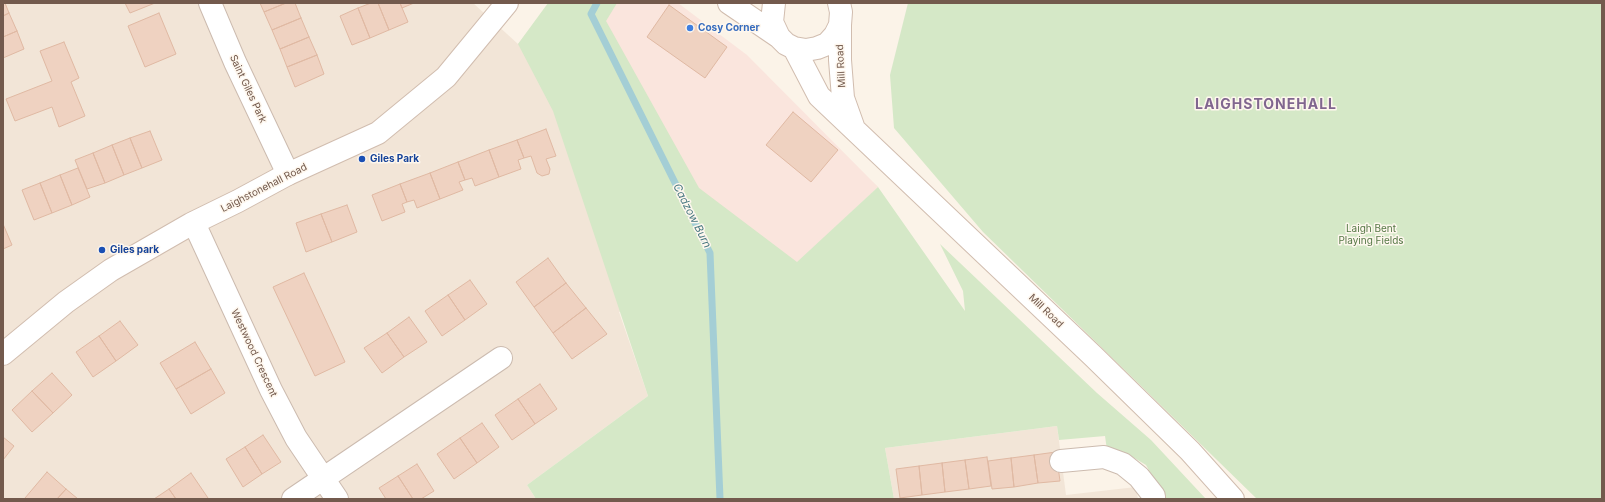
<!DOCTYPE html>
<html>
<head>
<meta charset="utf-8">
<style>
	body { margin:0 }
	#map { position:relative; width:1605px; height:502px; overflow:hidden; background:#fbf3e8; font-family:Inter,sans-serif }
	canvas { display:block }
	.frame { position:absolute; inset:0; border:4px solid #735a4d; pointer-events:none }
</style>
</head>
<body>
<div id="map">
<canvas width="1605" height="502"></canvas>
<div class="frame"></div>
</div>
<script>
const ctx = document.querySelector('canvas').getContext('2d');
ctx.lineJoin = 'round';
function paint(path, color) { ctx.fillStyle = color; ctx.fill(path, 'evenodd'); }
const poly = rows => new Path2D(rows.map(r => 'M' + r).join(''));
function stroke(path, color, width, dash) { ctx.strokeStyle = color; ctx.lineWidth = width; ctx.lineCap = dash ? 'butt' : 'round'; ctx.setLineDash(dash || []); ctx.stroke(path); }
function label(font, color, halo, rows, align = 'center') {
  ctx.font = font + ' Inter,sans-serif'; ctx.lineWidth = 3; ctx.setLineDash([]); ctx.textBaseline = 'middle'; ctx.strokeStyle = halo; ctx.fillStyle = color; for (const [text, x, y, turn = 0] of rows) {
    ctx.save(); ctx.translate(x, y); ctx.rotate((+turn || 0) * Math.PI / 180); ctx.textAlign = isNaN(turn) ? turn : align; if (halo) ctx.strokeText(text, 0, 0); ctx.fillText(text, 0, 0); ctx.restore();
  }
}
const residential = poly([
	[3,3,473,3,518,44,549,3,673,3,878,187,797,263,619,312,648,396,527,485,536,499,3,499],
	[1057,426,1066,495,1136,487,1138,499,894,499,885,448]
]);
const commercial = poly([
	[617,3,678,3,747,55,878,187,797,263,699,188,606,21]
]);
const green = poly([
	[548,3,617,3,606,21,699,188,797,262,878,187,965,311,963,291,940,244,1097,393,1151,440,1206,499,1165,499,1146,465,1131,456,1107,450,1105,436,1059,440,1057,426,885,448,894,499,536,499,527,485,648,396,553,111,518,44],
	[908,3,1602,3,1602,499,1257,499,983,232,894,128,890,75]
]);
const stream = poly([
	[597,3,591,14,710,253,720,499]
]);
const building = poly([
	[3,3,5,3,9,13,3,16,3,3],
	[125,3,155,3,130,13,125,3],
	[260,3,286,3,264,12,260,3],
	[286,3,295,3,301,18,272,30,264,12,286,3],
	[371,3,378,3,389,30,370,38,358,8,371,3],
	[378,3,400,3,408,22,389,30,378,3],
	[400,3,414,3,402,8,400,3],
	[669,5,727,47,705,78,647,37,669,5],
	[358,8,370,38,352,45,340,16,358,8],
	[9,13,17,31,3,37,3,16,9,13],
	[159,13,176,54,145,67,128,26,159,13],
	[301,18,309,37,280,49,272,30,301,18],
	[17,31,24,49,3,58,3,37,17,31],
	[309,37,317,55,287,67,280,49,309,37],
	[64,42,79,78,71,82,85,116,59,127,52,107,15,121,6,99,52,81,40,51,64,42],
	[317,55,324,74,295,87,287,67,317,55],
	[793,112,838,150,811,182,766,145,793,112],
	[546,129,556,156,546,159,550,169,549,174,542,176,537,173,531,156,524,158,517,140,546,129],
	[150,131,162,160,142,168,130,138,150,131],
	[130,138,142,168,124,175,112,145,130,138],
	[517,140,524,158,518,160,521,169,499,177,489,150,517,140],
	[112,145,124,175,105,183,93,153,112,145],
	[489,150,499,177,475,186,472,178,465,180,458,162,489,150],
	[93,153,105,183,87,189,75,160,93,153],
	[458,162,465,180,459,182,463,190,440,199,430,173,458,162],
	[78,168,90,197,72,205,60,175,78,168],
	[430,173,440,199,417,208,414,200,407,202,400,184,430,173],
	[60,175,72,205,52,213,40,183,60,175],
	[40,183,52,213,34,220,22,190,40,183],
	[400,184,407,202,402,204,405,212,382,221,372,195,400,184],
	[347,205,357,232,332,242,321,214,347,205],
	[321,214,332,242,306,252,296,223,321,214],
	[3,224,12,245,3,249,3,224],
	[548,258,566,283,534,307,516,282,548,258],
	[304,273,345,362,315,376,273,287,304,273],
	[470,280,487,304,465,320,448,295,470,280],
	[566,283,586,308,553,333,534,307,566,283],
	[448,295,465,320,442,336,425,311,448,295],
	[586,308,607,334,572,359,553,333,586,308],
	[409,317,427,342,404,357,387,333,409,317],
	[120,321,138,345,116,361,99,336,120,321],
	[387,333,404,357,382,373,364,348,387,333],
	[99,336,116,361,93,377,76,352,99,336],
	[195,342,211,369,176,389,160,363,195,342],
	[211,369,225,393,191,414,176,389,211,369],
	[52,373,72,395,53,413,32,391,52,373],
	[540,384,557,409,535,424,518,399,540,384],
	[32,391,53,413,32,432,12,410,32,391],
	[518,399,535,424,512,440,495,415,518,399],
	[482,423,499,447,477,463,460,438,482,423],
	[263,435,281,462,262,474,245,447,263,435],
	[3,437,14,446,3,460,3,437],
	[460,438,477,463,454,479,437,454,460,438],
	[245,447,262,474,243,487,226,459,245,447],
	[1056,452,1060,481,1038,483,1034,455,1056,452],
	[1034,455,1038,483,1014,487,1011,458,1034,455],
	[987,457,991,486,969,489,965,460,987,457],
	[1011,458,1014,487,992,489,988,461,1011,458],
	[965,460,969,489,945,492,942,463,965,460],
	[942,463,945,492,922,495,919,466,942,463],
	[417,464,434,491,421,499,413,499,398,476,417,464],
	[919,466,922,495,900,498,896,469,919,466],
	[47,472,66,489,57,499,26,499,25,498,47,472],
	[191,473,208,498,206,499,176,499,169,489,191,473],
	[398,476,413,499,386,499,379,488,398,476],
	[66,489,78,499,57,499,66,489],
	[169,489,176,499,154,499,169,489]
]);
const street = poly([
	[210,3,235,62,288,174],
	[194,223,271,390,296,438,337,499],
	[1061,461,1104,457,1123,464,1139,477,1154,496,1154,499],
	[293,499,501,358]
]);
const secondary = poly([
	[729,3,779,37],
	[774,3,772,22,779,37,786,44,794,48,806,50,817,48,827,44,835,35,840,25,841,12,839,3],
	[840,25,840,60,843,98,853,126],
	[794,48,819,96,1093,356,1190,451,1233,499],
	[3,354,66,302,111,270,191,224,238,201,288,174,378,133,446,77,507,3]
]);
const markers = [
	[690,28,4,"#3f7fe0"],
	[362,159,4,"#1a4fb4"],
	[102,250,4,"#1a4fb4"]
];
const shopNames = [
	["Cosy Corner",698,28]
];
const streetNames = [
	["Mill Road",841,66,-93],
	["Saint Giles Park",248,89,65],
	["Laighstonehall Road",264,188,-27],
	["Mill Road",1046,311,44],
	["Westwood Crescent",254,353,65]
];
const transitNames = [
	["Giles Park",370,159],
	["Giles park",110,250]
];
const parkNames = [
	["Laigh Bent",1371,229],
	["Playing Fields",1371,241]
];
const waterNames = [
	["Cadzow Burn",692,216,63]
];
const districtNames = [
	["LAIGHSTONEHALL",1266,105]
];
paint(residential, '#f2e5d7');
paint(commercial, '#fae5dd');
paint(green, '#d5e8c7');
stroke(stream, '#a4ced5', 7);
paint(building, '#efd2c1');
stroke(building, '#e0b9a3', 1);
stroke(street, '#ccbbaf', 24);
stroke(secondary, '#d1bdaf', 24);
stroke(street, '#fff', 22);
stroke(secondary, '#fff', 22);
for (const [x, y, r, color] of markers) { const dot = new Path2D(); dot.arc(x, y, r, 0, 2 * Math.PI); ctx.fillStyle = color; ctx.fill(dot); stroke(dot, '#fef7ee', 1.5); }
label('bold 10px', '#366cbe', '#fef7ee', shopNames, 'left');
label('10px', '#735a4d', '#fef7ee', streetNames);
label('bold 10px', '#164399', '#fef7ee', transitNames, 'left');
label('10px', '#567846', '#fef7ee', parkNames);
label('italic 11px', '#45767f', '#fef7ee', waterNames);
ctx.letterSpacing = '1px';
label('bold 14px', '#80668f', '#fef7ee', districtNames);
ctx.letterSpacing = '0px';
</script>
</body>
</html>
